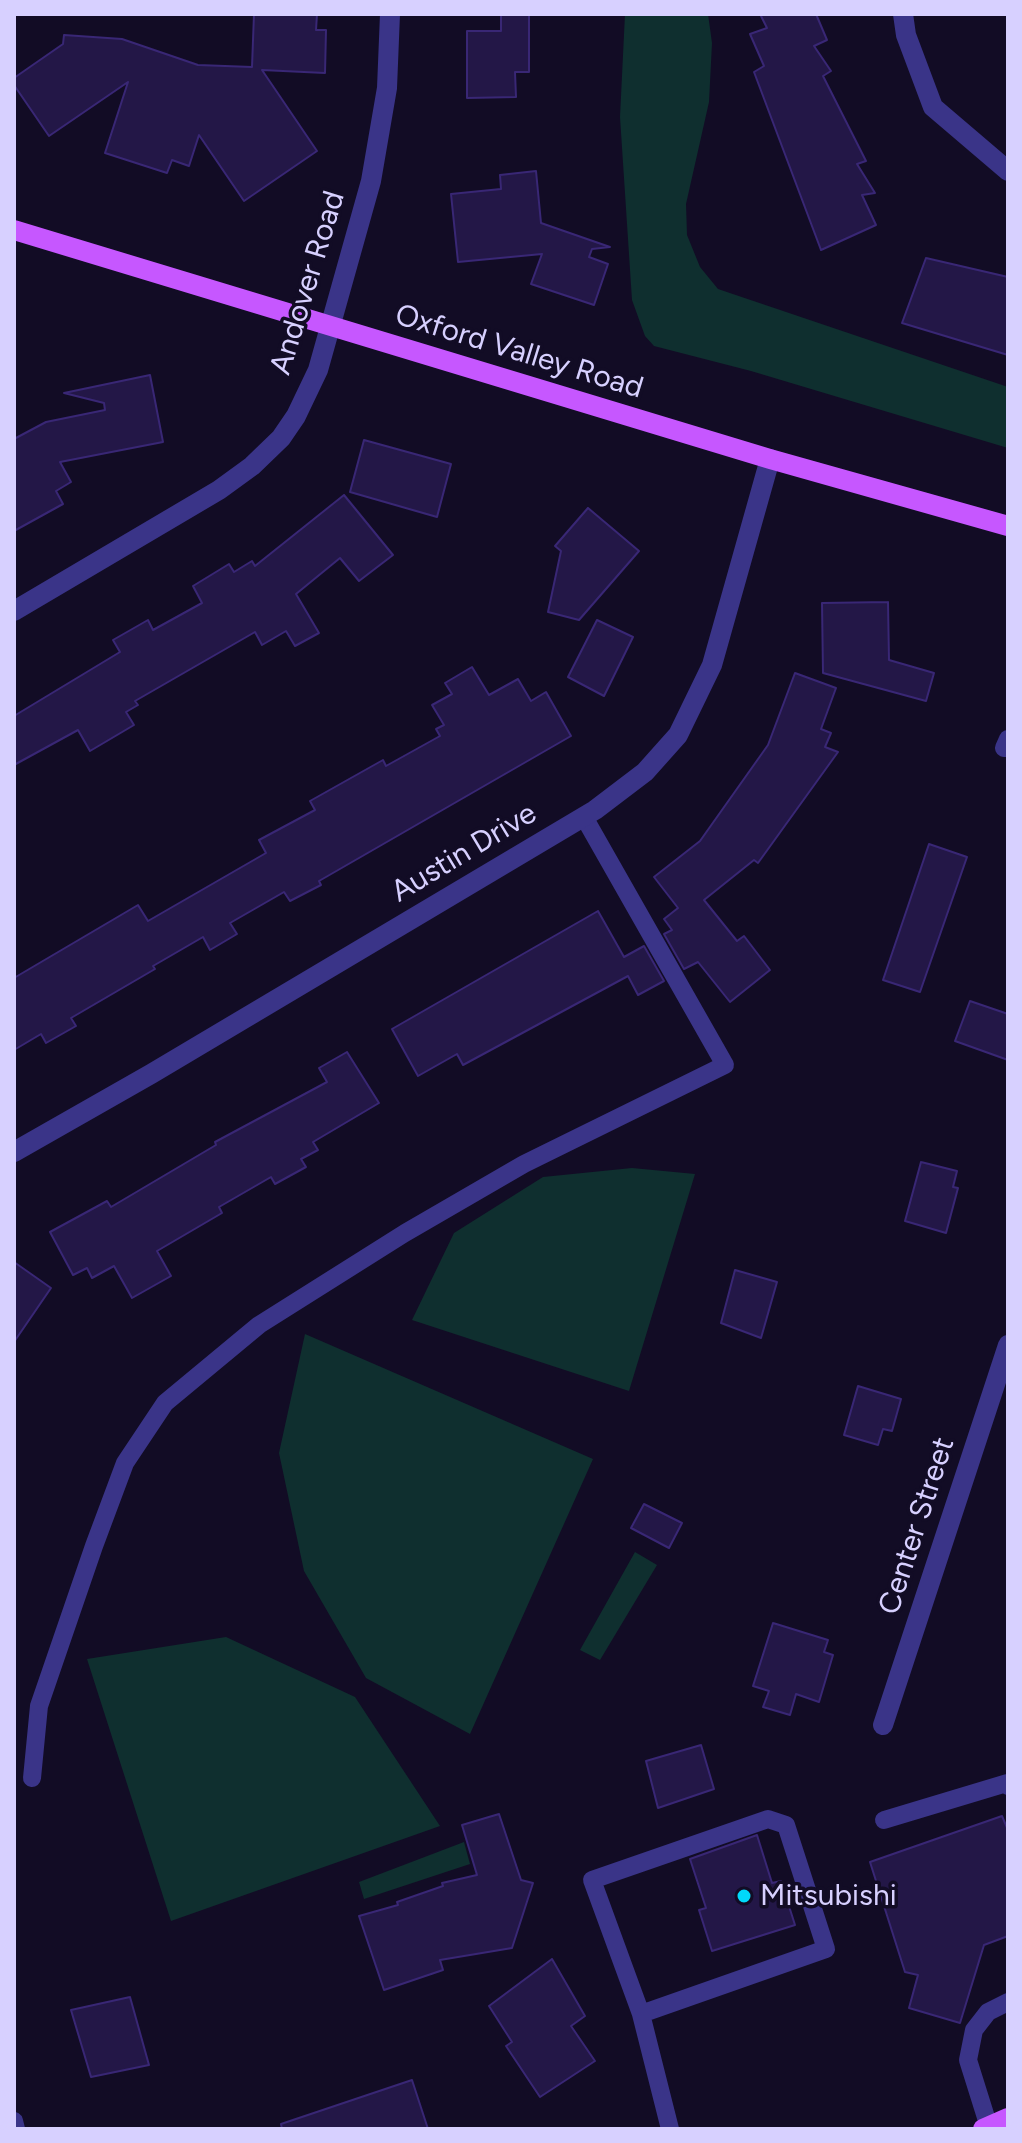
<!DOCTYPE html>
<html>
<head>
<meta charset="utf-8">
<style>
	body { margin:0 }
	#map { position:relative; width:1022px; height:2143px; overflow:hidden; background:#120c25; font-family:Figtree,sans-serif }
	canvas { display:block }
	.frame { position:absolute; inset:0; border:16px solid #d7d0ff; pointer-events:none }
</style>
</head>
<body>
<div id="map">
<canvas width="1022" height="2143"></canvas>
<div class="frame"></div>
</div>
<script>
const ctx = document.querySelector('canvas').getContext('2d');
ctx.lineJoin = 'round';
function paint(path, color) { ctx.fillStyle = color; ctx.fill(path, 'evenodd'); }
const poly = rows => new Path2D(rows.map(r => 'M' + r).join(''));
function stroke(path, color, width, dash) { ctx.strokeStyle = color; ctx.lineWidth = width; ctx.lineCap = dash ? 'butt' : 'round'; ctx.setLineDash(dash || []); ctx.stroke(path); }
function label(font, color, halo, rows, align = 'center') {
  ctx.font = font + ' Figtree,sans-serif'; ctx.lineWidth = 7; ctx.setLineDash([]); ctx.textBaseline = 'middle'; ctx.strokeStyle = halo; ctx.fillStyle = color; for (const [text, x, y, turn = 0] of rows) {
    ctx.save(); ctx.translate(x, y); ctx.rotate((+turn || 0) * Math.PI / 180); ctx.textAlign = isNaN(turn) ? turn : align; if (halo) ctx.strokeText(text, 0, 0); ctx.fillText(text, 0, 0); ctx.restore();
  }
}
const green = poly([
	[625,14,708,14,712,43,709,102,686,204,687,235,700,267,718,289,1008,387,1008,448,751,371,654,346,645,336,632,300,620,117],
	[632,1168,695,1174,629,1391,412,1320,454,1233,543,1177],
	[305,1334,593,1459,470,1734,366,1678,304,1571,279,1453],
	[635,1552,657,1565,600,1660,580,1650],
	[226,1637,355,1697,440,1826,171,1921,87,1659],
	[464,1842,470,1864,364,1899,359,1882]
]);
const building = poly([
	[254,14,317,14,316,30,326,30,325,73,262,70,317,151,244,201,199,135,189,166,172,160,167,173,105,153,128,82,49,136,14,85,14,78,63,44,64,35,122,39,198,65,252,67,254,14],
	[501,14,529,14,529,72,515,72,516,97,467,98,467,31,501,31,501,14],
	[760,14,816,14,827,40,814,46,831,71,823,76,866,161,857,164,875,193,862,195,876,225,821,250,754,72,764,66,750,34,767,28,760,14],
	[536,171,541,223,610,247,592,249,589,257,608,264,594,305,531,284,542,254,458,262,451,194,501,189,500,175,536,171],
	[926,258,1008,277,1008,355,902,323,926,258],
	[150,375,163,442,60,462,71,482,56,491,63,504,14,531,14,439,46,422,105,410,104,403,64,393,150,375],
	[364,440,451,464,437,517,350,492,364,440],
	[344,495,393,555,359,581,340,558,296,594,319,633,295,646,286,631,262,645,255,632,135,701,138,705,126,712,134,725,90,751,78,730,14,765,14,716,120,652,113,640,148,620,153,630,202,603,193,586,229,564,234,572,252,561,255,566,344,495],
	[588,508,639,551,579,620,548,612,561,551,555,546,588,508],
	[888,602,889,660,934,673,926,701,823,673,822,603,888,602],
	[597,620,633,637,604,696,568,677,597,620],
	[472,667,489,695,518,679,531,701,546,692,571,736,319,881,321,885,290,901,284,892,230,923,237,934,210,950,203,937,153,966,155,969,71,1018,76,1026,46,1043,41,1034,14,1050,14,978,138,905,148,921,266,853,259,840,315,810,310,801,383,760,386,766,440,736,436,729,444,725,432,705,452,694,445,683,472,667],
	[795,673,836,688,821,729,831,733,825,747,838,752,758,863,754,860,704,900,737,941,744,936,770,970,730,1002,698,962,684,969,664,934,672,930,664,919,678,908,654,877,700,841,768,745,795,673],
	[929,844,967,857,920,992,883,980,929,844],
	[598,911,624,957,644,946,664,981,638,995,628,976,463,1065,457,1054,418,1076,392,1029,598,911],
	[970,1001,1008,1014,1008,1060,955,1041,970,1001],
	[347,1052,379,1103,313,1142,318,1150,301,1159,306,1167,275,1184,271,1177,219,1207,222,1213,157,1251,171,1276,132,1298,114,1266,92,1278,87,1268,73,1275,50,1232,107,1201,111,1207,216,1145,215,1142,327,1082,319,1068,347,1052],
	[921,1162,957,1171,953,1187,958,1188,946,1233,905,1221,921,1162],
	[14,1262,51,1288,14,1342,14,1262],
	[735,1270,777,1282,761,1338,721,1323,735,1270],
	[858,1386,901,1399,892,1431,883,1429,878,1445,844,1435,858,1386],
	[644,1504,682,1523,669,1548,631,1528,644,1504],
	[773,1623,828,1640,824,1652,833,1655,819,1702,796,1694,790,1715,763,1707,769,1691,753,1686,773,1623],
	[701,1745,714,1789,658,1808,646,1761,701,1745],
	[499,1814,521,1880,533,1883,512,1948,440,1960,443,1970,384,1990,359,1916,398,1905,397,1902,443,1886,442,1883,477,1875,462,1825,499,1814],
	[1002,1816,1008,1830,1008,1936,984,1945,960,2023,909,2008,918,1975,905,1972,870,1862,1002,1816],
	[757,1835,772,1883,781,1881,795,1925,712,1951,699,1910,706,1908,690,1859,757,1835],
	[552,1959,585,2016,571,2026,595,2061,540,2097,506,2046,512,2042,489,2006,552,1959],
	[130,1997,149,2065,91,2077,71,2010,130,1997],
	[412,2080,428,2129,282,2129,281,2124,412,2080]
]);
const lane = poly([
	[1004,748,1008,739],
	[32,1778,39,1706,94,1546,125,1463,165,1403,259,1325,405,1233,524,1164,725,1065,584,817],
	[884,1820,1007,1783,1008,1786],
	[641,2014,826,1949,786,1825,768,1819,592,1880,641,2014,670,2129],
	[14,2121,16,2129],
	[989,2127,968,2060,974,2030,988,2012,1008,2002]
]);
const street = poly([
	[903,14,906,35,933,107,1008,171],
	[14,611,219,490,252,466,281,438,296,416,318,370,371,181,387,88,390,14],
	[14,1152,151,1074,595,810,645,772,678,735,712,665,770,459],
	[883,1725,1008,1345]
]);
const primary = poly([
	[14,230,770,459,1008,526],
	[983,2129,1008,2118]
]);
const markers = [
	[744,1896,8,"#00d9fb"]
];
const streetNames = [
	["Andover Road",308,283,-73],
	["Oxford Valley Road",519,352,17],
	["Austin Drive",464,853,-31],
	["Center Street",917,1526,-72]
];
const poiNames = [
	["Mitsubishi",760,1896]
];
paint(green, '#0f2f2f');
paint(building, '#231747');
stroke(building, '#392775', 2);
stroke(lane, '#3a3488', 18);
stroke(street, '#3a3488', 20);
stroke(primary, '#c657ff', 20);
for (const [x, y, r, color] of markers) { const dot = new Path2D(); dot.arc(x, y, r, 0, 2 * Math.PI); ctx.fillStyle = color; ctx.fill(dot); stroke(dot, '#120c25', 3); }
label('30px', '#d7d0ff', '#120c25', streetNames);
label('30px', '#d7d0ff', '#120c25', poiNames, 'left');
</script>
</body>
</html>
